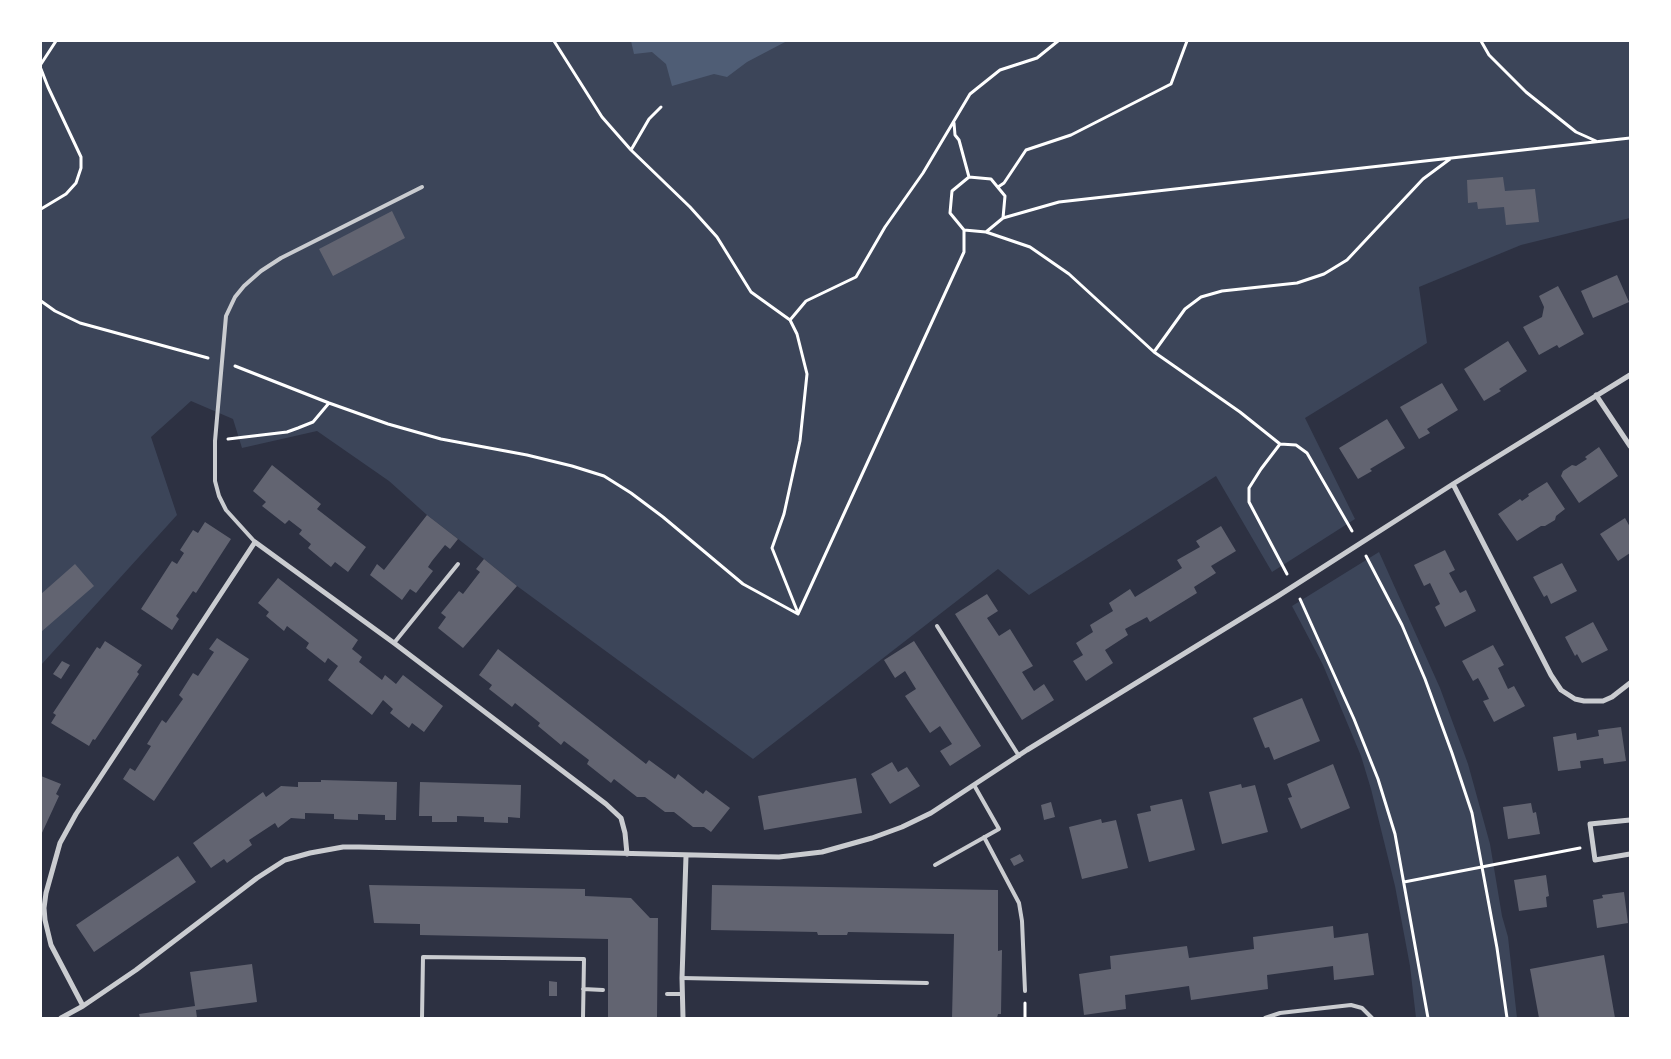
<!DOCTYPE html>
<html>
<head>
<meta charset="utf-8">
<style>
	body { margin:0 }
	#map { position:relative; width:1671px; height:1059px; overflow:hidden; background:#2d3142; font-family:Figtree,sans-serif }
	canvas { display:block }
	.frame { position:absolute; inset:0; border:42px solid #fff; pointer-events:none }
</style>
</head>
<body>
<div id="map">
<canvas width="1671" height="1059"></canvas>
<div class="frame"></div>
</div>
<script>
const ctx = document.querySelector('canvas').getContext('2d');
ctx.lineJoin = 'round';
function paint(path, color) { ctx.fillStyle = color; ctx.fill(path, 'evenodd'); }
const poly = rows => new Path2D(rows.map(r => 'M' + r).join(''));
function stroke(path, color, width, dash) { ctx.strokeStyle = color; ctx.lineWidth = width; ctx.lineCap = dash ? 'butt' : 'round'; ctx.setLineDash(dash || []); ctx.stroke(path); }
const green = poly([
	[41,41,1630,41,1630,218,1521,245,1419,287,1427,343,1305,418,1355,519,1272,572,1216,476,1029,595,998,569,753,759,517,586,484,559,427,515,389,481,317,431,242,448,233,419,191,401,151,437,177,515,41,665],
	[1379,552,1440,688,1468,764,1490,844,1502,916,1508,937,1517,1018,1416,1018,1410,966,1395,886,1371,789,1361,756,1323,665,1292,606]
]);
const water = poly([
	[631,41,787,41,747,62,727,77,714,74,672,86,666,64,652,52,634,54]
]);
const building = poly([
	[1503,177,1505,191,1535,189,1539,222,1506,225,1504,207,1478,209,1477,202,1468,203,1467,180],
	[392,211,405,238,333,276,319,249],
	[1617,275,1629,302,1593,318,1581,291],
	[1558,286,1584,334,1559,348,1557,345,1539,355,1523,327,1542,317,1544,307,1539,296],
	[1508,341,1527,371,1499,389,1501,391,1484,401,1464,369],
	[1442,383,1458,410,1427,429,1430,433,1419,439,1400,407],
	[1387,419,1405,448,1370,469,1372,471,1358,479,1339,448],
	[1599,447,1618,476,1579,503,1561,476,1563,471,1572,465,1576,466,1587,459,1585,457],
	[272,465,321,504,317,509,366,547,348,572,335,562,331,567,326,563,308,548,311,544,299,534,302,530,289,520,285,524,262,506,266,502,253,491],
	[1547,482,1565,509,1556,516,1555,520,1545,526,1541,526,1517,541,1498,514,1520,499,1522,501,1529,496,1528,494],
	[427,515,458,539,450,549,445,545,432,561,428,567,433,571,416,593,410,589,402,600,370,575,377,564,384,570],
	[1625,518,1630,527,1630,553,1618,561,1600,534],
	[205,522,231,539,196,593,193,591,176,616,179,619,172,630,141,609,172,561,177,564,184,553,180,550,193,530,198,533],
	[1221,526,1236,551,1211,566,1216,573,1194,587,1197,593,1150,622,1147,617,1125,629,1128,635,1105,650,1113,663,1086,681,1073,661,1083,655,1076,643,1093,632,1090,625,1113,611,1109,603,1130,589,1135,597,1182,568,1177,560,1200,547,1196,541],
	[1445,550,1455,570,1449,573,1460,593,1466,590,1476,611,1445,627,1435,607,1440,604,1430,583,1424,586,1414,565],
	[484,559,517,586,463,648,438,628,446,617,441,613,459,591,463,594,480,572,476,569],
	[1562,563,1577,591,1551,604,1547,595,1544,597,1533,577],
	[75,564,94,586,41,632,41,594],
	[278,578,358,640,352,649,362,657,359,662,382,680,385,675,396,684,403,675,443,706,424,732,412,723,409,728,390,713,393,709,383,700,372,715,328,680,338,666,328,658,325,663,306,648,309,643,287,626,284,631,266,616,269,612,258,603],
	[987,594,998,611,987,618,999,636,1010,629,1033,666,1022,672,1034,691,1044,684,1054,700,1022,720,955,614],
	[1593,622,1608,650,1582,663,1577,654,1575,656,1565,637],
	[217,638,249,659,154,801,123,779,130,768,135,771,151,746,147,744,162,720,166,723,183,699,179,695,193,673,198,676,214,652,209,649],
	[105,641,142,665,137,672,139,674,95,740,93,739,89,746,51,723,56,715,53,713,97,647,100,649],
	[914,641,981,746,950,766,940,751,952,744,940,726,930,733,905,696,916,689,905,671,895,678,884,660],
	[1493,645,1504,665,1498,668,1508,689,1514,686,1525,706,1494,722,1483,701,1489,699,1484,689,1478,678,1473,681,1462,661],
	[498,649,646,764,649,760,675,779,678,774,703,794,706,790,730,808,711,832,704,827,693,827,674,812,665,812,645,797,637,797,614,779,611,783,587,764,589,760,564,741,561,745,538,726,540,723,515,703,512,707,489,689,492,685,479,675],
	[62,661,70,665,61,679,53,674],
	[1302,698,1320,741,1274,760,1269,747,1265,748,1253,718],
	[1621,727,1626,761,1604,764,1603,758,1580,761,1581,768,1558,771,1553,737,1576,733,1577,740,1599,736,1598,730],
	[892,762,898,772,907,767,920,786,890,804,871,774],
	[1333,764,1350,808,1301,829,1288,798,1292,797,1287,784],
	[41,776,61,784,56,794,59,796,41,835],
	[856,778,862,813,764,830,758,796],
	[321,780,397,782,396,820,385,820,385,815,358,814,358,820,334,819,334,814,305,813,305,819,291,818,278,828,275,823,249,840,252,845,227,863,224,859,211,868,193,843,263,792,266,797,281,786,298,787,298,782,321,782],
	[420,782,521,785,520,818,508,817,508,823,484,822,484,817,457,816,457,822,432,822,432,816,419,816],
	[1241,784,1242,788,1255,785,1268,832,1222,844,1209,792],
	[1182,799,1195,850,1149,862,1137,814,1151,811,1150,806],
	[1051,802,1055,817,1044,820,1041,805],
	[1531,803,1533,813,1536,812,1540,834,1508,839,1503,807],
	[1101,819,1102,823,1116,820,1128,868,1082,879,1069,827],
	[1020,854,1024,861,1014,866,1010,859],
	[178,856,196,882,94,952,76,925],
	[1546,875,1549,896,1546,897,1547,907,1519,911,1514,880],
	[369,885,585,889,585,896,631,898,650,918,658,918,657,1018,608,1018,608,939,420,935,420,924,374,923],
	[712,885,998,890,998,951,1002,950,1001,1014,998,1014,997,1018,952,1018,954,934,848,932,847,935,818,935,817,932,711,930],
	[1624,892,1628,923,1597,928,1593,900,1603,898,1602,895],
	[1333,926,1334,938,1368,933,1374,975,1334,980,1333,966,1267,975,1268,989,1191,1000,1189,986,1125,995,1126,1009,1084,1015,1079,974,1111,969,1110,956,1187,946,1189,958,1254,949,1253,937],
	[1604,955,1615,1018,1539,1018,1530,969],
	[252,964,257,1002,196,1010,197,1018,140,1018,139,1014,195,1006,190,972],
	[549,981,557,982,557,996,549,996]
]);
const path = poly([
	[554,41,602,117,631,150,690,207,717,237,751,292,790,320,806,301,856,277,885,227,923,173,970,94,1000,70,1037,58,1058,41],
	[1481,41,1489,55,1526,92,1576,132,1596,141],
	[41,64,56,41],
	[41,69,48,87,81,157,81,168,76,183,66,194,41,209],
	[954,123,955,135,959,140,969,177],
	[631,150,649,119,661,107],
	[998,187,1004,183,1026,150,1071,135,1171,84,1187,41],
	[964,230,986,232,1003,218,1059,202,1630,138],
	[986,232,1030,247,1069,274,1154,352,1240,412,1280,444,1296,445,1307,453,1352,531],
	[41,301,55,311,80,323,208,358],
	[790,320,797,334,807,374,800,441,784,514,772,548,798,613],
	[1154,352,1185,309,1201,297,1222,291,1297,283,1324,274,1347,260,1423,179,1450,159],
	[235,366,329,403,388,424,441,439,527,455,572,466,604,476,631,493,663,517,743,584,798,614,964,252,964,230,950,213,952,191,969,177,991,179,1005,196,1003,218],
	[228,439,287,432,298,428,313,422,329,403],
	[1280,444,1261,469,1249,488,1249,502,1287,574],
	[1366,556,1402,625,1425,679,1452,753,1472,813,1497,948,1507,1018],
	[1300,599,1354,719,1378,779,1395,834,1428,1018],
	[1404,882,1580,848],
	[1025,1003,1025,1018]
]);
const service = poly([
	[255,542,226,510,219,496,215,481,215,441,226,316,235,297,244,286,261,271,281,258,422,187],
	[937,626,1019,756],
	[394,643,458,564],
	[984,837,1019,903,1022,921,1025,991],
	[935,865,999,829,974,785],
	[682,978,927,983],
	[583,989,603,990],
	[667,994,682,994],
	[422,1018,423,957,584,959,583,1018],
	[1265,1018,1280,1013,1351,1005,1362,1008,1372,1018]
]);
const minor = poly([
	[1596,395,1630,446],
	[1453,484,1551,675,1561,690,1575,699,1584,701,1603,701,1612,697,1630,683],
	[1630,820,1590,824,1595,860,1630,854],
	[83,1006,51,945,45,920,44,908,46,893,60,843,76,814,255,542,394,643,606,804,621,818,625,833,627,854],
	[61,1018,83,1006,136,970,257,878,285,860,310,853,343,847,359,847,779,857,822,852,872,838,902,827,931,813,1027,750,1278,596,1453,484,1630,375],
	[683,1018,682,978,686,856]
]);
paint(green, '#3c4559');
paint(water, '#4f5d75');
paint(building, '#626471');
stroke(path, '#fff', 3);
stroke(service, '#caccd0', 4);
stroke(minor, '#caccd0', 5);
</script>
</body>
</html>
